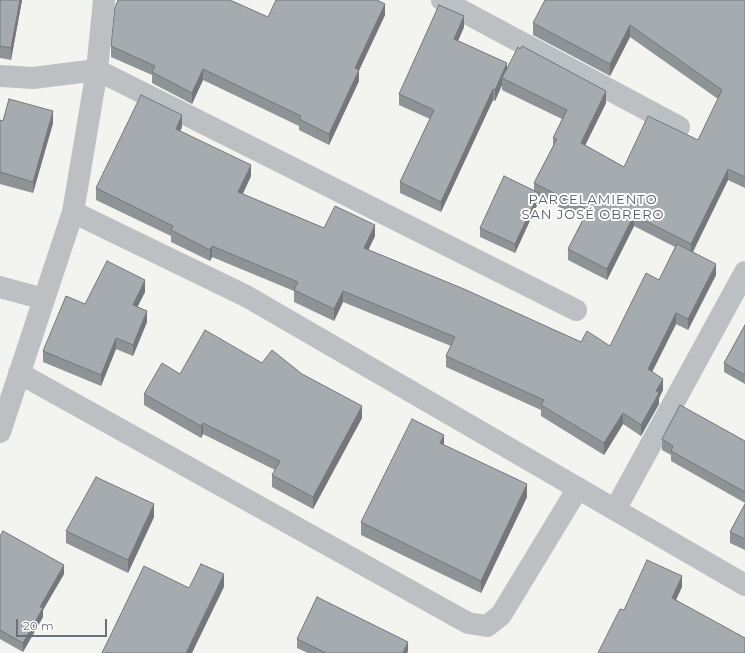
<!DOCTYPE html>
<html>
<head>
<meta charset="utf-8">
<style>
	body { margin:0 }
	#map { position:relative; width:745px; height:653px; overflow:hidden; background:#f3f3f0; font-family:Montserrat,sans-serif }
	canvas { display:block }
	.scale { position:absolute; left:16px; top:619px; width:91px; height:18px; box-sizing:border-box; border:2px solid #66727d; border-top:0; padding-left:5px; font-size:12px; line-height:14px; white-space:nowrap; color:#66727d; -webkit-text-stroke:3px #fff; paint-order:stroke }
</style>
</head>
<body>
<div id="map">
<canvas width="745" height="653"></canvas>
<div class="scale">20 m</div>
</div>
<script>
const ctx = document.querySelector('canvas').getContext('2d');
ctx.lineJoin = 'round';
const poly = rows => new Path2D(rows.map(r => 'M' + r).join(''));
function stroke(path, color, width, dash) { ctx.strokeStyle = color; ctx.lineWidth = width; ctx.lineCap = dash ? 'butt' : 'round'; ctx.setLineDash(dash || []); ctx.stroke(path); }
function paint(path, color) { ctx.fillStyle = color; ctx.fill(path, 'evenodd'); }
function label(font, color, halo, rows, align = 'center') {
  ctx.font = font + ' Montserrat,sans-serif'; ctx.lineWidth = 4; ctx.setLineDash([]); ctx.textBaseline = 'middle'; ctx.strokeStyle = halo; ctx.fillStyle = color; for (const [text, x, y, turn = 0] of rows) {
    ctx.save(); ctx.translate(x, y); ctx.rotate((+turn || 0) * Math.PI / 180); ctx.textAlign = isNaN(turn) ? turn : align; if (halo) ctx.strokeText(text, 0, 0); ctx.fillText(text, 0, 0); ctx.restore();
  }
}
const minor = poly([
	[442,0,679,127],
	[0,76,33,78,97,70,576,310],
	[73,212,246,296,745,585],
	[0,287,44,299],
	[19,373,468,623,487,626,501,615,578,488],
	[0,432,73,212,97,70,104,0],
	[615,510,745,272]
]);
const wall = poly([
	[0,0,22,0,11,60,0,58],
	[745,0,745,188,728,180,693,252,716,275,688,330,676,324,652,372,663,390,659,398,659,404,641,436,623,424,604,455,541,416,541,410,446,367,446,356,451,346,343,302,334,321,294,302,294,291,212,257,210,261,171,242,171,236,96,200,96,188,182,127,180,131,251,176,243,194,324,228,375,236,368,250,581,342,610,346,659,280,675,247,634,226,607,280,568,260,568,249,583,219,539,197,539,201,515,253,480,237,480,228,534,190,534,183,553,146,553,138,562,119,502,90,502,85,495,101,493,100,441,212,400,193,400,182,430,119,399,105,399,94,464,27,458,41,507,68,606,103,585,145,624,167,698,140,718,99,630,37,610,76,533,35,533,23],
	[385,15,359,70,359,81,329,145,299,130,299,126,203,80,192,104,152,83,152,75,111,57,111,46,268,17],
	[0,120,3,121,53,123,33,193,0,184],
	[145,292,137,307,147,322,133,356,116,349,101,386,43,362,43,351,85,304],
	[745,325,745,384,724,372,724,363],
	[262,363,302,374,362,418,313,509,272,487,272,475,275,470,203,434,201,438,144,405,144,394,180,374],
	[662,439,745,441,745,503,671,461,671,455,662,450],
	[444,445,527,497,481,593,361,535,361,522],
	[745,504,745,550,730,543,730,532],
	[154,517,128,573,66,543,66,531],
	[0,536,64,574,43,610,43,617,23,652,0,639],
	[297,639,408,651,407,653,308,653,297,648]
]);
const shadedWall = poly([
	[20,0,22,0,11,60,11,48],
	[385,4,385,15,355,79,355,68],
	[464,16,464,27,454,50,454,39],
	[630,25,630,37,610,76,610,64],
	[507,63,507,74,502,78,502,85,495,101,495,90],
	[203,69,203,80,192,104,192,93],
	[359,70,359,81,329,145,329,134],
	[493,89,493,100,441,212,441,202],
	[606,91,606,103,581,154,581,143],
	[53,111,53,123,33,193,33,182],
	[182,115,182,127,176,140,176,129],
	[251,165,251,176,238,203,238,192],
	[728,169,728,180,691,255,691,244],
	[539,193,539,201,515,253,515,244],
	[634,215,634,226,607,280,607,269],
	[375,225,375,236,364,259,364,248],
	[212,246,212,257,210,261,210,250],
	[716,264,716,275,688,330,688,319],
	[145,280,145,292,133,316,133,305],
	[343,291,343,302,334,321,334,309],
	[147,311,147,322,133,356,133,345],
	[676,313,676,324,648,380,648,369],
	[116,338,116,349,101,386,101,375],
	[663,379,663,390,659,398,659,404,641,436,641,425,656,391],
	[362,406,362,418,313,509,313,497],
	[623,413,623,424,604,455,604,443],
	[203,423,203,434,201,438,201,426],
	[444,435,444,448,440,443],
	[527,484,527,497,481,593,481,581],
	[154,504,154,517,128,573,128,560],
	[64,565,64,574,43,610,43,617,23,652,23,643,40,607],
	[224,574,224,587,192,653,186,653],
	[682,576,682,587,672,609,672,598],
	[408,642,408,651,407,653,403,653]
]);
const building = poly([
	[0,0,20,0,11,48,0,46,0,0],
	[118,0,230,0,268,17,276,0,377,0,385,4,355,68,359,70,329,134,299,119,301,116,203,69,192,93,152,72,155,66,111,46,115,7,118,0],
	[545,0,745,0,745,177,728,169,691,244,634,215,607,269,568,249,588,210,534,183,557,139,553,138,567,110,502,78,518,47,520,49,522,46,606,91,581,143,624,167,648,116,698,140,722,90,630,25,610,64,533,23,545,0],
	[439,5,464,16,454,39,507,63,495,90,493,89,441,202,400,182,434,110,399,94,439,5],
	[141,95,182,115,176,129,251,165,238,192,324,228,335,206,375,225,364,248,464,289,581,342,587,331,610,346,646,273,659,280,677,244,716,264,688,319,676,313,648,369,663,379,656,391,659,393,641,425,623,413,604,443,541,405,544,400,446,356,455,337,343,291,334,309,294,290,298,282,212,246,210,250,171,230,173,226,96,188,141,95],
	[9,99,53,111,33,182,0,172,0,120,3,121,9,99],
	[504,176,539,193,515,244,480,228,504,176],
	[107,261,145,280,133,305,147,311,133,345,116,338,101,375,43,351,66,296,85,304,107,261],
	[745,325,745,375,724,363,745,325],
	[205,330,262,363,272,350,302,374,362,406,313,497,272,475,280,461,203,423,201,426,144,394,162,363,180,374,205,330],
	[680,405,745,441,745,492,671,451,673,446,662,439,680,405],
	[412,419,444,435,440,443,527,484,481,581,361,522,412,419],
	[96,477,154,504,128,560,66,531,96,477],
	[745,504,745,539,730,532,745,504],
	[3,531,64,565,40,607,43,608,23,643,0,630,0,536,3,531],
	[647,560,682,576,672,598,745,638,745,653,598,653,620,609,624,610,647,560],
	[201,564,224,574,186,653,102,653,144,566,189,588,201,564],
	[317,597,408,642,403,653,326,653,297,639,317,597]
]);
const quarterNames = [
	["PARCELAMIENTO",593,200],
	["SAN JOSÉ OBRERO",593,215]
];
stroke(minor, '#bdc0c3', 22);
paint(wall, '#8e9396');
paint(shadedWall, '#74787a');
paint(building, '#a5abaf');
stroke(building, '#74787a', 1);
ctx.letterSpacing = '1px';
label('13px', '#535c63', '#fff', quarterNames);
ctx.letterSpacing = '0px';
</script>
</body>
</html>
